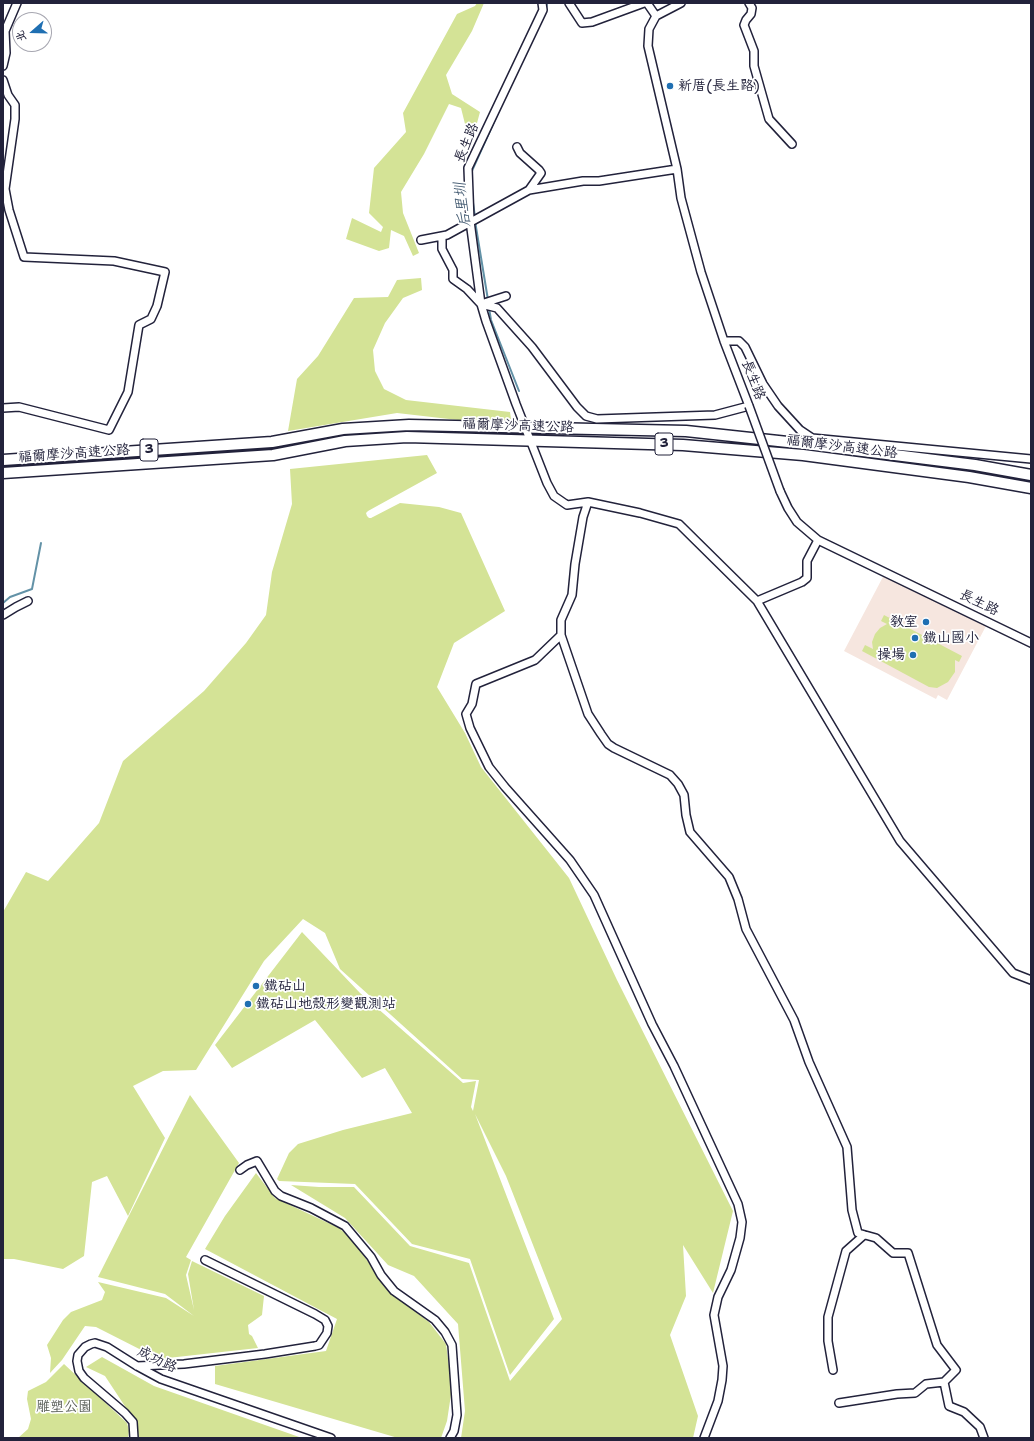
<!DOCTYPE html>
<html>
<head>
<meta charset="utf-8">
<style>
	body { margin:0 }
	#map { position:relative; width:1034px; height:1441px; overflow:hidden; background:#fff; font-family:"Shantell Sans","LXGW WenKai TC",sans-serif }
	canvas { display:block }
	.frame { position:absolute; inset:0; border:4px solid #22223b; pointer-events:none }
	.north { position:absolute; left:12px; top:12px; width:40px; height:40px; box-sizing:border-box; background:#fff; border:1px solid #a7a7b1; border-radius:50%; rotate:250deg; font-size:11px; font-weight:700; line-height:16px; text-align:center; color:#22223b }
	.north::after { content:''; display:block; margin:auto; width:14px; height:18px; background:#1f6fb2; clip-path:polygon(50% 0,100% 100%,50% 72%,0 100%) }
</style>
</head>
<body>
<div id="map">
<canvas width="1034" height="1441"></canvas>
<div class="frame"></div>
<div class="north">北</div>
</div>
<script>
const ctx = document.querySelector('canvas').getContext('2d');
ctx.lineJoin = 'round';
function paint(path, color) { ctx.fillStyle = color; ctx.fill(path, 'evenodd'); }
const poly = rows => new Path2D(rows.map(r => 'M' + r).join(''));
function stroke(path, color, width, dash) { ctx.strokeStyle = color; ctx.lineWidth = width; ctx.lineCap = dash ? 'butt' : 'round'; ctx.setLineDash(dash || []); ctx.stroke(path); }
function label(font, color, halo, rows, align = 'center') {
  ctx.font = font + ' "Shantell Sans","LXGW WenKai TC",sans-serif'; ctx.lineWidth = 3.5; ctx.setLineDash([]); ctx.textBaseline = 'middle'; ctx.strokeStyle = halo; ctx.fillStyle = color; for (const [text, x, y, turn = 0] of rows) {
    ctx.save(); ctx.translate(x, y); ctx.rotate((+turn || 0) * Math.PI / 180); ctx.textAlign = isNaN(turn) ? turn : align; if (halo) ctx.strokeText(text, 0, 0); ctx.fillText(text, 0, 0); ctx.restore();
  }
}
const built = poly([
	[885,573,986,626,947,700,938,695,936,699,844,651]
]);
const green = poly([
	[477,3,484,3,472,31,446,75,452,94,480,112,477,123,465,124,461,108,449,104,424,154,401,192,403,213,419,253,413,256,404,236,391,230,389,248,379,251,346,239,352,218,381,232,383,227,369,213,374,168,406,132,403,113,457,14,475,6],
	[421,278,422,290,403,298,385,323,373,350,375,371,384,389,406,400,510,412,511,419,484,423,397,413,288,431,297,379,318,356,354,298,388,297,397,280],
	[427,455,437,473,368,511,366,513,367,516,369,518,371,518,400,503,439,507,461,513,505,611,454,643,437,687,465,733,481,767,569,878,617,980,733,1211,713,1293,683,1245,686,1296,670,1335,698,1416,693,1438,461,1438,465,1411,458,1324,414,1276,388,1265,345,1218,291,1185,319,1187,354,1187,410,1246,469,1263,510,1381,562,1319,506,1176,475,1114,554,1319,510,1375,470,1259,412,1244,355,1184,279,1181,277,1179,289,1153,298,1144,343,1130,412,1113,385,1068,362,1078,315,1020,232,1068,215,1045,302,932,360,993,463,1083,476,1081,471,1107,473,1111,479,1080,462,1079,340,969,325,933,303,919,264,961,196,1070,163,1071,133,1086,165,1138,128,1216,107,1176,92,1182,84,1256,63,1269,14,1259,3,1259,3,912,26,872,48,881,99,823,123,761,204,691,246,643,266,615,272,572,292,504,290,469],
	[884,615,962,656,959,662,955,660,955,672,948,682,937,688,929,687,862,651,865,645,873,649,872,642,875,634,880,628,887,624,881,621],
	[190,1095,239,1163,186,1257,191,1260,186,1275,194,1310,188,1274,192,1261,264,1296,262,1315,248,1325,249,1334,252,1336,258,1348,159,1359,96,1327,85,1326,62,1360,50,1373,51,1358,47,1345,63,1320,71,1312,102,1300,105,1292,98,1282,166,1298,194,1316,165,1294,98,1277],
	[256,1173,275,1198,339,1228,353,1240,389,1292,429,1322,446,1344,452,1388,447,1421,441,1438,398,1438,215,1384,215,1366,326,1351,337,1319,205,1249,225,1216],
	[102,1357,154,1386,302,1438,139,1438,136,1423,105,1376,86,1367],
	[64,1364,127,1423,129,1431,128,1438,18,1438,28,1429,31,1419,27,1399,28,1391,46,1382]
]);
const stream = poly([
	[546,10,547,3],
	[471,173,498,113],
	[473,203,475,217],
	[475,221,488,300],
	[489,308,491,320,519,391],
	[3,603,10,597,32,589,41,543]
]);
const minor = poly([
	[542,3,543,10,468,168,470,221,481,304,486,321,516,404,547,483,554,496,567,505,588,502,640,513,679,524,757,601,900,841,1013,973,1031,980],
	[569,3,582,23,592,22,644,3],
	[647,3,656,16],
	[749,3,752,8,751,14,746,20,744,25,754,51,754,66,769,119,792,144],
	[3,66,6,53,5,31,17,3],
	[3,80,8,95,15,105,15,119,5,189,9,210,24,257,114,261,165,272,157,306,151,319,139,325,128,392,109,430,19,407,3,408],
	[517,147,520,153,539,170,541,173,529,190],
	[442,237,442,249,453,270,453,279,467,289,481,304,497,308,532,347,577,407,586,416,597,419,715,415,749,406,724,341,701,272,681,198,677,169,648,46,649,29,656,16,681,3],
	[421,240,447,235,529,190,583,181,599,181,677,169],
	[481,304,506,296],
	[724,341,739,341,745,347,763,384,778,406,800,430,812,438,1031,459],
	[780,491,788,508,797,522,818,540,1031,643],
	[588,502,583,517,575,564,572,595,561,620,561,635,535,660,476,684,472,704,466,714,470,728,489,767,505,787,570,860,594,895,652,1024,674,1066,738,1204,742,1222,740,1238,731,1270,718,1297,714,1315,723,1366,722,1380,718,1401,704,1438],
	[757,601,802,582,807,578,807,561,818,540],
	[3,615,16,607,28,601],
	[561,635,588,714,601,734,608,744,614,748,670,775,678,784,684,795,686,815,690,832,729,877,738,899,746,929,794,1020,809,1062,847,1147,852,1210,858,1233,876,1238,893,1253,908,1253,937,1345,956,1370,944,1382,949,1406,964,1412,980,1427,984,1438],
	[240,1170,247,1165,257,1161,275,1191,281,1196,311,1208,345,1226,371,1257,381,1275,394,1291,435,1320,445,1332,452,1345,457,1415,454,1431,450,1438],
	[137,1366,184,1364,265,1354,315,1346,319,1345,327,1333,328,1326,325,1320,315,1314,205,1260],
	[833,1370,828,1341,828,1317,846,1251,864,1235],
	[839,1403,897,1394,915,1393,926,1384,944,1382],
	[134,1438,133,1422,125,1413,84,1378,79,1371,77,1361,78,1355,85,1347,91,1344,95,1343,107,1347,137,1366,161,1379,331,1438]
]);
const highway = poly([
	[3,460,272,442,343,429,409,425,686,431,806,444,975,465,1031,475],
	[3,473,273,455,345,441,407,437,683,445,803,455,969,477,1031,488]
]);
const minorBridge = poly([
	[749,406,780,491]
]);
const markers = [
	[670,86,4,"#1f6fb2"],
	[926,622,4,"#1f6fb2"],
	[915,638,4,"#1f6fb2"],
	[913,655,4,"#1f6fb2"],
	[256,986,4,"#1f6fb2"],
	[248,1004,4,"#1f6fb2"]
];
const shields = [
	[664,444,18],
	[149,450,18]
];
const shieldNames = [
	["3",664,444],
	["3",149,450]
];
const poiNames = [
	["新厝(長生路)",678,86],
	["教室",918,622,"right"],
	["鐵山國小",923,638],
	["操場",905,655,"right"],
	["鐵砧山",264,986],
	["鐵砧山地殼形變觀測站",256,1004]
];
const streetNames = [
	["長生路",467,143,-68],
	["長生路",753,380,69],
	["福爾摩沙高速公路",518,426,2],
	["福爾摩沙高速公路",842,447,7],
	["福爾摩沙高速公路",74,454,-4],
	["長生路",979,603,26],
	["成功路",157,1360,26]
];
const parkNames = [
	["雕塑公園",64,1407]
];
const waterNames = [
	["后里圳",463,205,-97]
];
paint(built, '#f6e6df');
paint(green, '#d4e396');
stroke(stream, '#6392a7', 2);
stroke(minor, '#22223b', 10);
stroke(highway, '#22223b', 13);
stroke(minor, '#fff', 7);
stroke(highway, '#fff', 10);
stroke(minorBridge, '#22223b', 10, []);
stroke(minorBridge, '#fff', 7);
for (const [x, y, r, color] of markers) { const dot = new Path2D(); dot.arc(x, y, r, 0, 2 * Math.PI); ctx.fillStyle = color; ctx.fill(dot); stroke(dot, '#fff', 1.5); }
for (const [x, y, w] of shields) { const box = new Path2D(); box.roundRect(x - w / 2, y - 11, w, 22, 3); ctx.fillStyle = '#fff'; ctx.fill(box); stroke(box, '#22223b', 1); }
label('bold 13px', '#22223b', null, shieldNames);
label('14px', '#22223b', '#fff', poiNames, 'left');
label('14px', '#22223b', '#fff', streetNames);
label('14px', '#575c56', '#fff', parkNames);
label('italic 15px', '#435a71', '#fff', waterNames);
</script>
</body>
</html>
